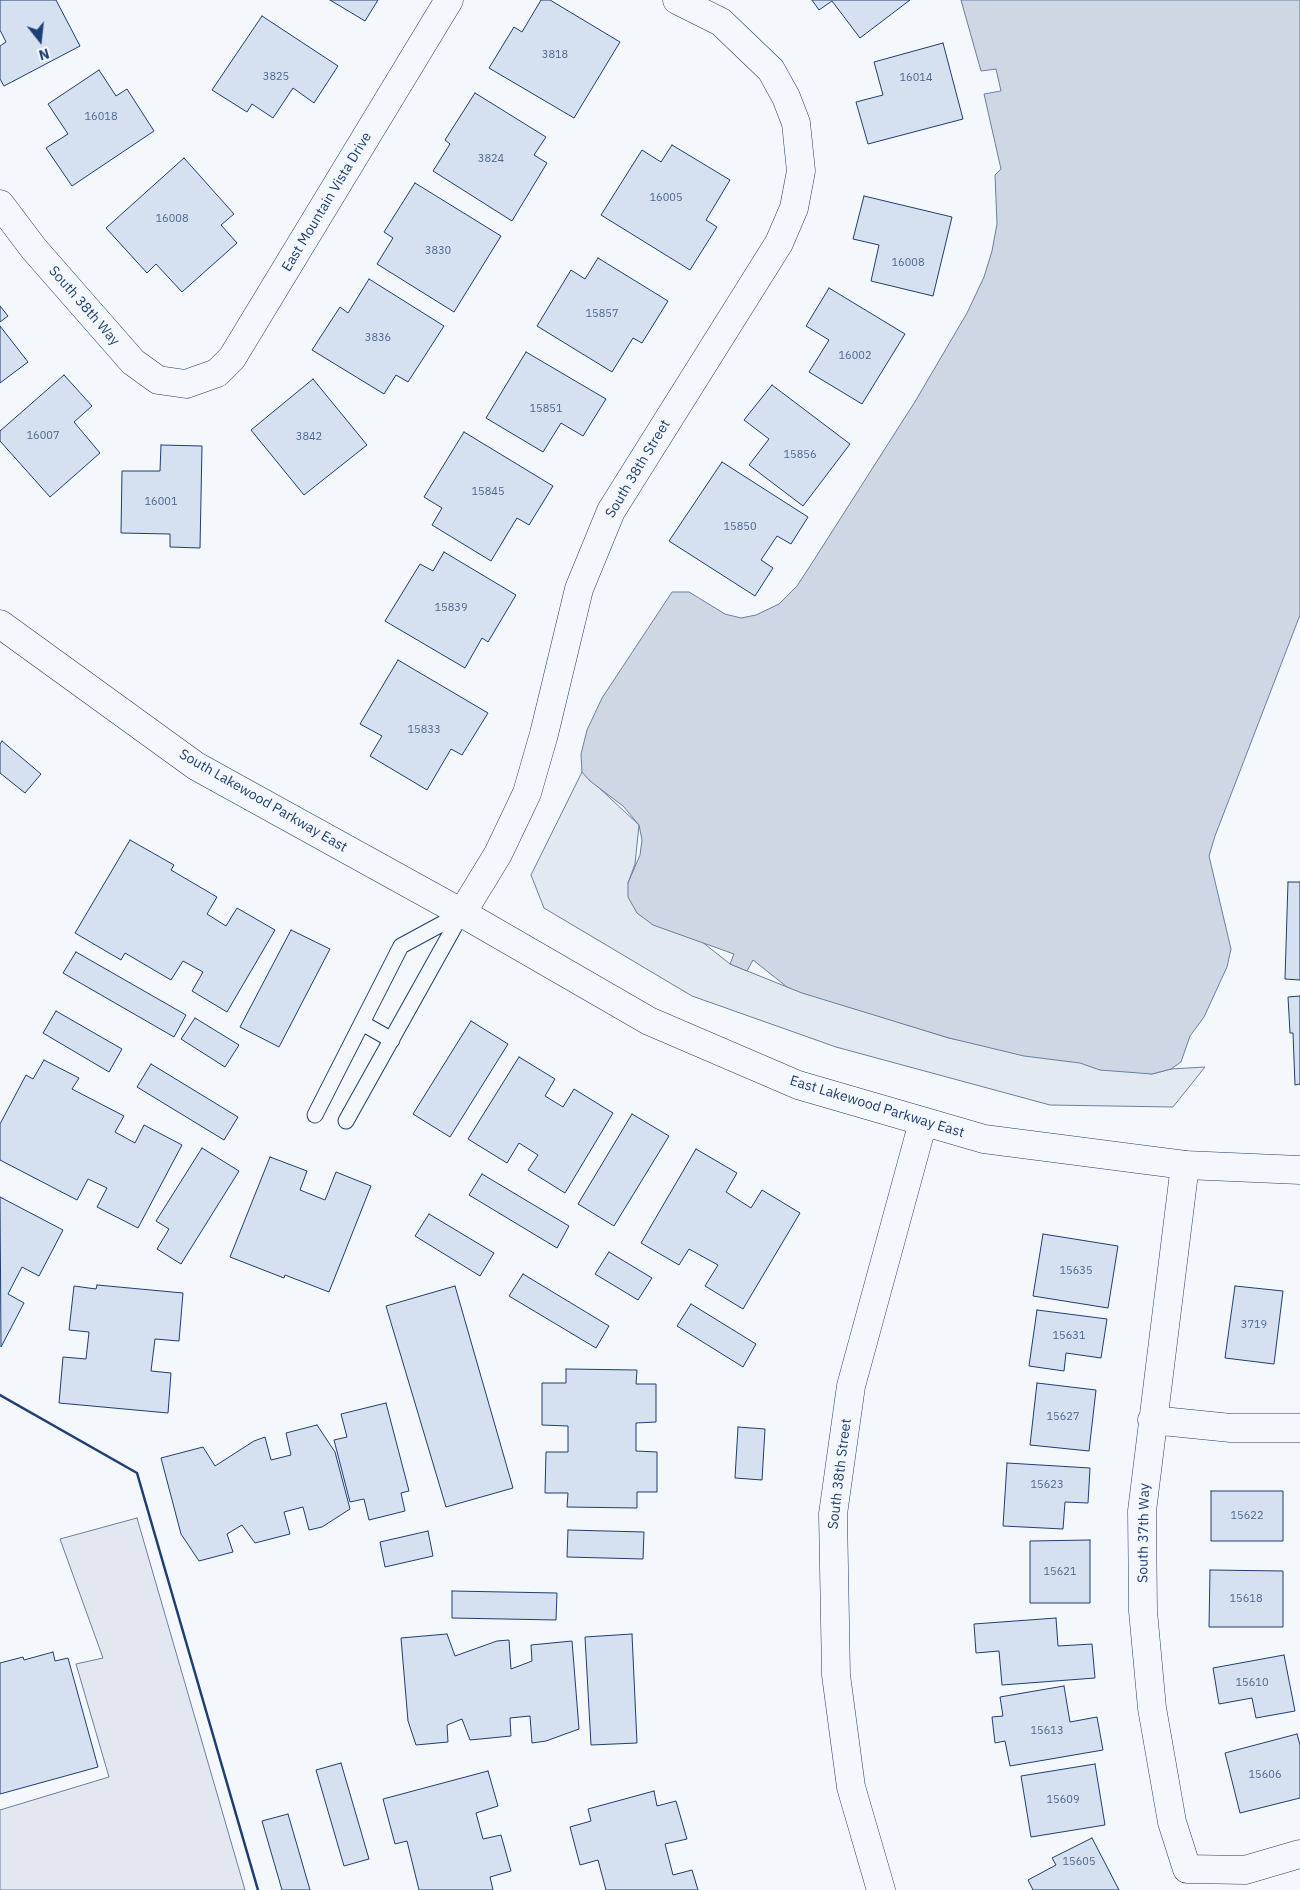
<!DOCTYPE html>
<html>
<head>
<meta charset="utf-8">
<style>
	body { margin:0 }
	#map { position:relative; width:1300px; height:1890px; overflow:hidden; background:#f4f7fb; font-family:"IBM Plex Sans",sans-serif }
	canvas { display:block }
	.north { position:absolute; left:15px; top:15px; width:50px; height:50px; -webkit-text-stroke:4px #f4f7fb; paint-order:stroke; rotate:164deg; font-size:14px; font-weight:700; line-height:20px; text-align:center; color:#1d3f73 }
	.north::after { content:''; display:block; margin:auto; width:18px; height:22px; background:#1d3f73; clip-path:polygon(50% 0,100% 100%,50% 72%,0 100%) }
</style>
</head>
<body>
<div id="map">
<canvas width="1300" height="1890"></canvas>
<div class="north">N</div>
</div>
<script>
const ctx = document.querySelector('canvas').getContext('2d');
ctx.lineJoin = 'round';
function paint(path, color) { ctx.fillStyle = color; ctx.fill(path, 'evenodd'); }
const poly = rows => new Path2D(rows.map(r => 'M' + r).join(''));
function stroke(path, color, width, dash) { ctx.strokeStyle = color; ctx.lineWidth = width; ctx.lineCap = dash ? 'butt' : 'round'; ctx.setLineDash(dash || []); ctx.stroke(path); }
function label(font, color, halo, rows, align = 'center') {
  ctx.font = font + ' "IBM Plex Sans",sans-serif'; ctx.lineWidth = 4; ctx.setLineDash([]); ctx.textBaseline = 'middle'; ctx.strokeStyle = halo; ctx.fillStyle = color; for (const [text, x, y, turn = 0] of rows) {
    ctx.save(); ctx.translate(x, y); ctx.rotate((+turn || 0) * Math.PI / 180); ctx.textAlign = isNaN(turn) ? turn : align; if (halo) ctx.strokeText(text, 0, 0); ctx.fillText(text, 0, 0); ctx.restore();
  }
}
const green = poly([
	[582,772,639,825,635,864,628,883,637,913,701,941,730,964,787,987,949,1038,1152,1074,1171,1069,1205,1067,1173,1107,1050,1105,836,1047,692,996,544,908,531,875,582,772]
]);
const parking = poly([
	[137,1518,245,1890,0,1890,0,1810,109,1777,76,1664,103,1658,60,1539,137,1518]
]);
const water = poly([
	[961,0,1300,0,1300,615,1215,836,1209,856,1231,949,1227,967,1204,1017,1190,1036,1181,1062,1171,1069,1152,1074,1100,1070,1080,1063,1024,1056,949,1038,802,993,787,987,753,960,747,971,730,964,734,954,653,925,637,913,628,897,628,883,640,855,642,840,639,825,623,806,590,781,582,772,581,754,587,730,602,698,672,592,689,592,725,614,741,618,756,615,779,604,797,586,812,563,916,400,967,313,984,277,992,251,997,224,995,175,1001,169,984,94,1001,91,996,69,981,71,961,0]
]);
const building = poly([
	[0,0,56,0,80,46,4,86,0,79,0,46,6,42,0,30,0,0],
	[330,0,378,0,365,21,330,0],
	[541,0,550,0,620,42,574,118,489,68,514,27,522,32,541,0],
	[812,0,910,0,860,38,832,1,819,10,812,0],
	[262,16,338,66,314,103,293,88,273,118,252,104,247,112,212,90,262,16],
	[943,43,963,119,868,144,856,102,883,95,874,62,943,43],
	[99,70,116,96,127,89,154,131,72,186,46,148,68,134,48,104,99,70],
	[475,93,546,137,534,155,547,163,512,221,433,171,450,144,445,140,475,93],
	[672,145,730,180,706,220,717,227,690,270,601,215,642,150,661,162,672,145],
	[184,158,234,214,221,225,237,243,182,292,156,264,147,273,106,228,184,158],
	[415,183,501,236,454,312,377,264,393,238,384,232,415,183],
	[864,196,952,217,933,296,871,281,879,245,853,239,864,196],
	[598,258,668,301,642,343,633,338,612,372,537,326,571,270,585,279,598,258],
	[369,279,444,326,408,382,396,375,384,394,312,350,340,307,348,313,369,279],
	[829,288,905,334,862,404,809,372,829,340,806,326,829,288],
	[0,306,8,316,0,322,0,306],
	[0,326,28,362,0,383,0,326],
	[526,352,606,399,583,436,561,423,543,452,486,418,526,352],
	[64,375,92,406,74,422,100,453,50,497,0,441,0,431,64,375],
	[313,379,367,445,304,495,251,430,313,379],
	[772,385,850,444,803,506,749,465,769,439,744,420,772,385],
	[464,432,553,486,529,525,517,518,491,561,432,525,442,508,424,497,464,432],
	[161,445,202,446,200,548,170,547,170,534,121,533,122,471,160,471,161,445],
	[722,462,808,517,791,544,777,536,761,560,773,568,755,596,669,541,722,462],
	[444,552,516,595,488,642,482,638,465,668,385,621,420,564,433,571,444,552],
	[398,660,488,713,462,755,451,749,427,790,370,756,382,736,360,724,398,660],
	[2,741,41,774,25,793,0,773,0,744,2,741],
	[130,840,174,865,171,870,217,897,207,914,226,926,237,908,275,930,227,1012,192,991,203,972,183,961,171,980,125,953,121,960,75,933,130,840],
	[1288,882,1300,882,1300,980,1285,979,1288,882],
	[291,930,330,949,279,1047,240,1027,291,930],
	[76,952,186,1015,174,1037,63,973,76,952],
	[1300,996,1300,1084,1295,1085,1293,1033,1290,1033,1288,997,1300,996],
	[56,1011,122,1049,109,1072,43,1033,56,1011],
	[195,1018,239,1045,225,1067,181,1039,195,1018],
	[471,1021,508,1044,450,1137,413,1114,471,1021],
	[519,1057,555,1079,545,1096,563,1107,574,1089,613,1113,565,1193,528,1170,538,1155,519,1143,507,1163,468,1139,519,1057],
	[44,1060,79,1078,72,1089,124,1116,115,1132,135,1143,144,1125,182,1145,138,1228,97,1207,107,1188,88,1179,77,1200,0,1160,0,1124,26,1075,33,1079,44,1060],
	[151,1064,238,1117,224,1140,137,1087,151,1064],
	[632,1114,669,1136,614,1226,578,1204,632,1114],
	[202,1148,239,1171,181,1264,157,1249,169,1229,156,1221,202,1148],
	[696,1149,737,1173,726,1192,751,1208,762,1190,800,1213,743,1309,705,1286,718,1265,689,1249,679,1265,641,1243,696,1149],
	[270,1157,307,1171,300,1190,325,1200,336,1172,371,1186,329,1292,285,1275,284,1278,230,1257,270,1157],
	[482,1174,569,1226,557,1248,469,1195,482,1174],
	[0,1197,63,1230,39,1276,22,1267,8,1294,24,1303,1,1347,0,1197],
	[429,1214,494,1253,480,1276,415,1236,429,1214],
	[1043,1234,1118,1246,1108,1308,1033,1296,1043,1234],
	[609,1252,652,1278,638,1300,595,1274,609,1252],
	[523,1274,609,1326,596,1348,509,1296,523,1274],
	[97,1285,183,1293,179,1341,155,1339,151,1371,171,1373,168,1413,59,1403,63,1357,86,1359,89,1332,69,1330,74,1286,96,1289,97,1285],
	[455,1286,513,1488,446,1507,386,1306,455,1286],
	[1235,1286,1283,1291,1274,1364,1225,1358,1235,1286],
	[691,1304,756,1344,743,1367,677,1326,691,1304],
	[1037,1310,1107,1319,1101,1358,1066,1353,1064,1371,1029,1366,1037,1310],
	[566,1369,637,1370,636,1384,656,1384,656,1422,636,1423,636,1451,657,1452,657,1492,637,1492,637,1508,567,1507,568,1493,545,1493,546,1452,568,1452,568,1426,542,1425,542,1383,566,1383,566,1369],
	[1037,1383,1096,1390,1089,1451,1030,1445,1037,1383],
	[386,1403,409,1491,401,1493,405,1511,369,1520,364,1499,350,1502,334,1440,347,1437,341,1414,386,1403],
	[317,1425,335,1452,350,1509,322,1527,309,1530,303,1507,284,1512,290,1534,255,1543,242,1525,227,1534,233,1552,199,1561,181,1534,161,1458,203,1447,215,1466,254,1441,265,1437,271,1460,291,1455,286,1433,317,1425],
	[738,1427,765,1429,762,1480,735,1478,738,1427],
	[1007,1463,1090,1468,1088,1503,1065,1502,1063,1529,1003,1526,1007,1463],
	[1211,1491,1283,1491,1283,1541,1211,1541,1211,1491],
	[568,1530,644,1532,643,1559,567,1557,568,1530],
	[428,1531,433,1556,385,1567,380,1542,428,1531],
	[1090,1540,1090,1603,1030,1603,1030,1541,1090,1540],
	[1210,1570,1283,1571,1283,1627,1209,1627,1210,1570],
	[452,1591,557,1593,556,1620,452,1618,452,1591],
	[1056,1618,1058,1646,1092,1644,1095,1678,1002,1685,999,1651,976,1653,974,1624,1056,1618],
	[447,1634,455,1656,497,1641,509,1640,511,1669,532,1661,531,1645,572,1641,579,1729,546,1741,532,1743,530,1716,510,1718,511,1736,470,1740,462,1719,447,1725,448,1742,416,1745,408,1721,401,1638,447,1634],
	[632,1634,637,1743,591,1745,585,1637,632,1634],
	[53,1652,55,1661,68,1658,98,1767,0,1794,0,1663,23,1657,24,1660,53,1652],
	[1284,1655,1295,1711,1256,1718,1252,1698,1219,1704,1213,1668,1284,1655],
	[1064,1686,1070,1722,1097,1717,1103,1750,1010,1766,1005,1741,995,1743,992,1717,1003,1716,1000,1697,1064,1686],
	[1297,1734,1300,1745,1300,1798,1240,1813,1225,1753,1297,1734],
	[341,1763,369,1859,344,1866,316,1770,341,1763],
	[1095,1764,1105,1825,1031,1837,1021,1776,1095,1764],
	[488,1771,498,1806,476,1813,483,1839,501,1835,511,1871,490,1877,493,1890,419,1890,407,1841,395,1844,383,1799,488,1771],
	[654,1791,657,1806,676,1801,687,1839,665,1844,673,1875,692,1870,698,1890,606,1890,598,1860,580,1865,570,1827,591,1821,588,1809,654,1791],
	[288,1814,310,1890,282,1890,262,1821,288,1814],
	[1092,1838,1119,1890,1033,1890,1028,1880,1056,1865,1052,1858,1092,1838]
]);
const lane = poly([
	[362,1023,392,1040],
	[315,1115,401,946,462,913],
	[346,1121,462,913]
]);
const street = poly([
	[0,204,34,249,133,362,158,380,186,384,217,373,232,358,449,0],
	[462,913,498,854,527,793,544,734,579,589,611,511,779,243,794,208,801,171,796,123,786,97,771,70,721,22,677,0],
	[1185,1165,1142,1511,1143,1611,1152,1708,1172,1822,1187,1869,1245,1870,1300,1854],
	[1152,1420,1231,1428,1300,1428]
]);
const secondary = poly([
	[0,624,196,766,462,913,649,1021,798,1085,984,1139,1185,1165,1300,1170],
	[881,1890,851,1787,836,1675,833,1514,851,1386,923,1122]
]);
const wall = poly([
	[0,1395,137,1473,258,1890]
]);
const numberNames = [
	["3818",555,55],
	["3825",276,77],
	["16014",916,78],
	["16018",101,117],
	["3824",491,159],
	["16005",666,198],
	["16008",172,219],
	["3830",438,251],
	["16008",908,263],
	["15857",602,314],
	["3836",378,338],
	["16002",855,356],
	["15851",546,409],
	["16007",43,436],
	["3842",309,437],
	["15856",800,455],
	["15845",488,492],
	["16001",161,502],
	["15850",740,527],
	["15839",451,608],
	["15833",424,730],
	["15635",1076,1271],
	["3719",1254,1325],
	["15631",1069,1336],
	["15627",1063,1417],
	["15623",1047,1485],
	["15622",1247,1516],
	["15621",1060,1572],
	["15618",1246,1599],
	["15610",1252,1683],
	["15613",1047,1731],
	["15606",1265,1775],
	["15609",1063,1800],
	["15605",1079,1862]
];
const streetNames = [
	["East Mountain Vista Drive",327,202,-59],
	["South 38th Way",84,306,49],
	["South 38th Street",638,469,-59],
	["South Lakewood Parkway East",263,801,30],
	["East Lakewood Parkway East",877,1107,17],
	["South 38th Street",840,1474,-83],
	["South 37th Way",1144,1533,-89]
];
paint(green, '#e3e9f0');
stroke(green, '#687fa3', 1);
paint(parking, '#e3e8f0');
stroke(parking, '#687fa3', 1);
paint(water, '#cfd7e4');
stroke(water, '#687fa3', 1);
paint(building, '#d5e0f0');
stroke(building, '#1d3f73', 1);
stroke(lane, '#1d3f73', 17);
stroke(street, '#1d3f73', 29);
stroke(secondary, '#1d3f73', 29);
stroke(lane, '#f4f7fb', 15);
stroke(street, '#f4f7fb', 28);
stroke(secondary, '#f4f7fb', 28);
stroke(wall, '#1d3f73', 2.5);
label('11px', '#4b6792', null, numberNames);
label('14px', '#1d3f73', '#f4f7fb', streetNames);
</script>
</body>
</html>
